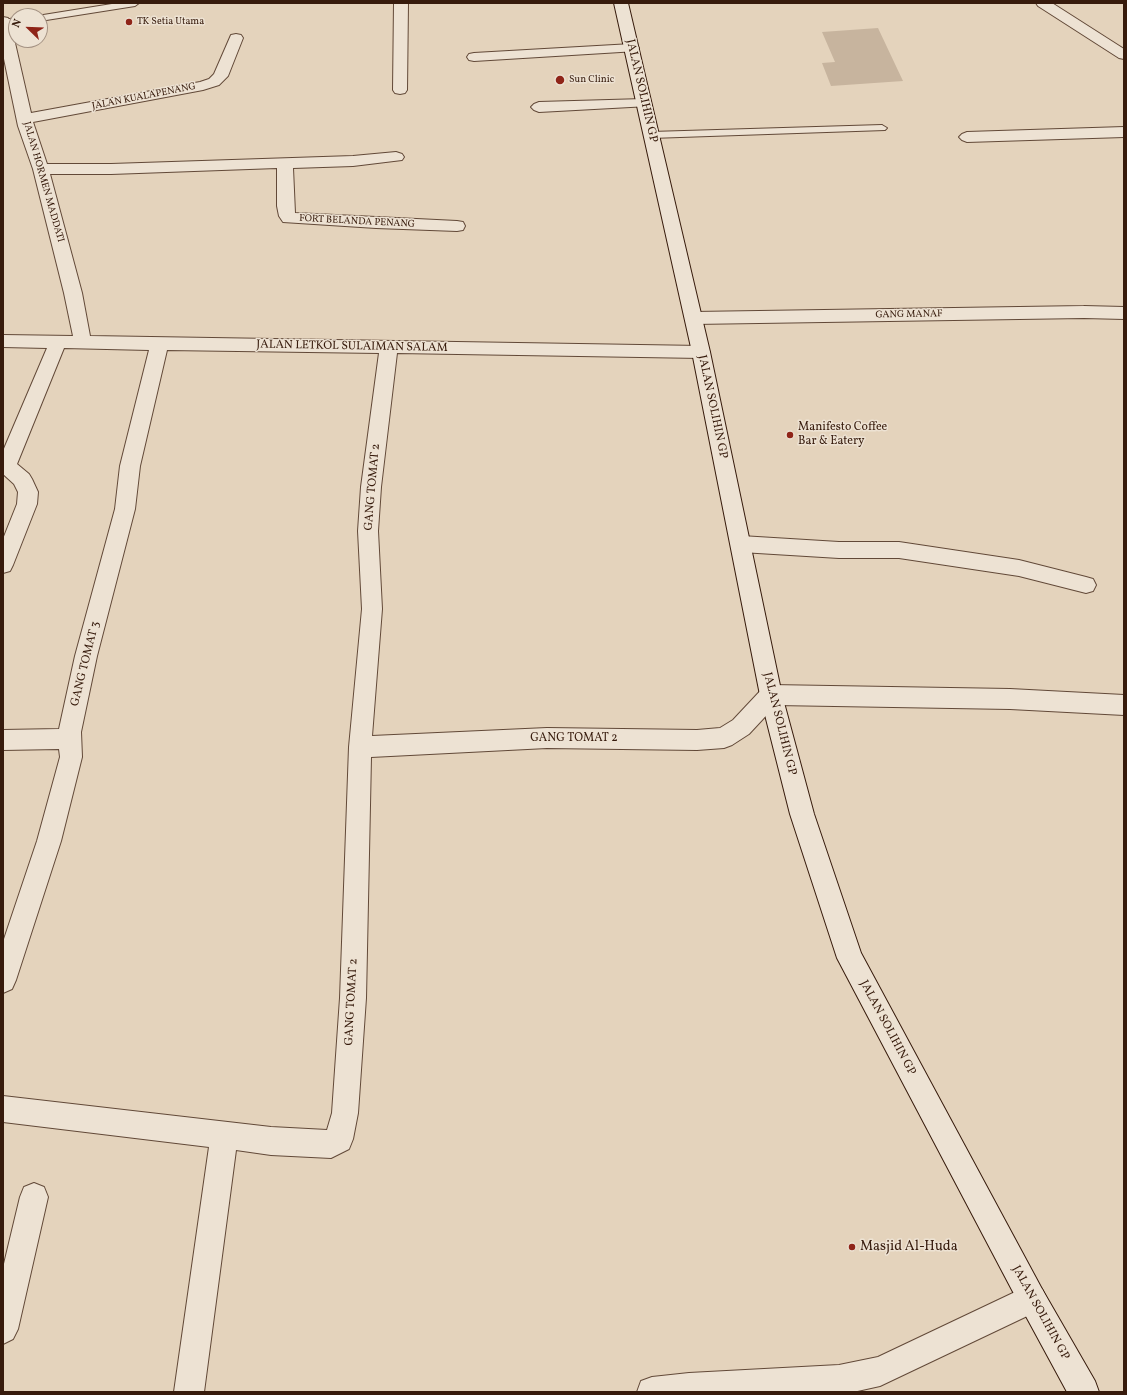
<!DOCTYPE html>
<html>
<head>
<meta charset="utf-8">
<style>
	body { margin:0 }
	#map { position:relative; width:1127px; height:1395px; overflow:hidden; background:#e4d3bc; font-family:Vollkorn,serif }
	canvas { display:block }
	.frame { position:absolute; inset:0; border:4px solid #371b0c; pointer-events:none }
	.north { position:absolute; left:8px; top:8px; width:40px; height:40px; box-sizing:border-box; background:#ede2d3; border:1px solid #a49283; border-radius:50%; rotate:293deg; font-size:11px; font-weight:700; line-height:16px; text-align:center; color:#371b0c }
	.north::after { content:''; display:block; margin:auto; width:14px; height:18px; background:#8f2418; clip-path:polygon(50% 0,100% 100%,50% 72%,0 100%) }
</style>
</head>
<body>
<div id="map">
<canvas width="1127" height="1395"></canvas>
<div class="frame"></div>
<div class="north">N</div>
</div>
<script>
const ctx = document.querySelector('canvas').getContext('2d');
ctx.lineJoin = 'round';
function paint(path, color) { ctx.fillStyle = color; ctx.fill(path, 'evenodd'); }
const poly = rows => new Path2D(rows.map(r => 'M' + r).join(''));
function stroke(path, color, width, dash) { ctx.strokeStyle = color; ctx.lineWidth = width; ctx.lineCap = dash ? 'butt' : 'round'; ctx.setLineDash(dash || []); ctx.stroke(path); }
function label(font, color, halo, rows, align = 'center') {
  ctx.font = font + ' Vollkorn,serif'; ctx.lineWidth = 3; ctx.setLineDash([]); ctx.textBaseline = 'middle'; ctx.strokeStyle = halo; ctx.fillStyle = color; for (const [text, x, y, turn = 0] of rows) {
    ctx.save(); ctx.translate(x, y); ctx.rotate((+turn || 0) * Math.PI / 180); ctx.textAlign = isNaN(turn) ? turn : align; if (halo) ctx.strokeText(text, 0, 0); ctx.fillText(text, 0, 0); ctx.restore();
  }
}
const green = poly([
	[878,28,903,81,831,86,822,63,835,62,822,32]
]);
const lane = poly([
	[118,3,139,3,135,6,40,21,40,16,37,16,118,3],
	[16,18,16,24,3,26,3,20,16,18],
	[882,125,887,128,885,130,651,138,646,135,651,132,882,125]
]);
const street = poly([
	[394,3,408,3,407,90,405,93,400,94,395,93,393,90,394,3],
	[1036,3,1052,3,1124,49,1124,59,1119,58,1038,6,1036,3],
	[3,17,8,18,10,21,31,113,200,82,209,79,214,74,231,35,236,34,241,35,243,38,228,76,219,85,203,90,33,122,47,164,111,164,353,156,396,152,402,154,404,157,402,160,353,166,293,168,295,213,457,221,463,222,465,226,463,230,457,231,376,228,283,222,279,216,277,206,277,168,111,174,50,174,82,293,90,336,701,346,707,348,710,352,707,356,701,358,397,353,381,487,378,531,382,609,372,736,547,728,697,730,720,728,733,720,763,688,771,685,1010,689,1124,695,1124,715,1010,709,776,705,749,734,732,745,724,748,697,750,547,748,371,757,366,998,358,1113,353,1139,349,1149,331,1158,271,1155,236,1150,204,1392,174,1392,209,1147,3,1122,3,1096,271,1127,327,1130,332,1113,340,998,349,747,362,609,358,531,361,487,379,353,167,350,140,466,135,509,97,656,81,732,82,757,61,841,16,980,12,989,3,993,3,942,37,841,60,757,59,749,3,750,3,730,59,729,75,656,115,509,120,466,149,350,64,348,17,464,29,474,32,479,38,492,37,504,13,565,10,571,3,573,3,539,17,504,18,492,14,484,3,474,3,451,47,348,3,347,3,335,73,336,64,293,33,169,18,126,3,54,3,17],
	[632,44,637,45,639,48,637,51,474,61,469,60,467,57,469,54,474,53,632,44],
	[644,99,649,100,651,103,649,106,539,112,534,110,531,107,534,104,539,102,644,99],
	[1124,127,1124,137,967,142,962,140,959,137,962,134,967,132,1124,127],
	[1084,306,1124,307,1124,319,1084,318,694,324,688,322,685,318,688,314,694,312,1084,306],
	[741,536,839,542,899,542,1019,560,1086,577,1093,579,1096,585,1093,591,1086,593,1019,576,899,558,839,558,741,552,734,550,731,544,734,538,741,536],
	[34,1183,44,1187,48,1197,18,1329,13,1339,3,1344,3,1268,20,1197,24,1187,34,1183],
	[1032,1284,1042,1289,1047,1299,1042,1309,880,1386,853,1392,637,1392,641,1381,652,1377,689,1373,839,1365,878,1357,1032,1284]
]);
const secondary = poly([
	[614,3,628,3,710,352,782,695,814,814,861,953,1042,1289,1095,1381,1099,1392,1067,1392,1022,1309,837,958,790,814,760,695,692,352,614,3]
]);
const markers = [
	[129,22,4,"#8f2418"],
	[560,80,5,"#8f2418"],
	[790,435,4,"#8f2418"],
	[852,1247,4,"#8f2418"]
];
const farPoinames = [
	["TK Setia Utama",137,22],
	["Sun Clinic",569,80]
];
const farStreetnames = [
	["JALAN KUALAPENANG",144,97,-11],
	["JALAN HORMEN MADDATI",43,182,74],
	["FORT BELANDA PENANG",357,222,3],
	["GANG MANAF",909,315,-1]
];
const streetNames = [
	["JALAN SOLIHIN GP",641,91,77],
	["JALAN LETKOL SULAIMAN SALAM",352,347,1],
	["JALAN SOLIHIN GP",712,407,78],
	["GANG TOMAT 2",373,487,-85],
	["GANG TOMAT 3",86,664,-76],
	["JALAN SOLIHIN GP",779,724,76],
	["GANG TOMAT 2",574,739],
	["GANG TOMAT 2",352,1002,-87],
	["JALAN SOLIHIN GP",887,1028,62],
	["JALAN SOLIHIN GP",1040,1313,61]
];
const poiNames = [
	["Manifesto Coffee",798,428],
	["Bar & Eatery",798,442]
];
const nearPoinames = [
	["Masjid Al-Huda",860,1247]
];
paint(green, '#c7b49e');
stroke(lane, '#624938', 2);
stroke(street, '#624938', 2);
stroke(secondary, '#371b0c', 2);
paint(lane, '#ede2d3');
paint(street, '#ede2d3');
paint(secondary, '#ede2d3');
for (const [x, y, r, color] of markers) { const dot = new Path2D(); dot.arc(x, y, r, 0, 2 * Math.PI); ctx.fillStyle = color; ctx.fill(dot); stroke(dot, '#ede2d3', 1.5); }
label('10px', '#371b0c', '#ede2d3', farPoinames, 'left');
label('10px', '#371b0c', '#ede2d3', farStreetnames);
label('12px', '#371b0c', '#ede2d3', streetNames);
label('12px', '#371b0c', '#ede2d3', poiNames, 'left');
label('14px', '#371b0c', '#ede2d3', nearPoinames, 'left');
</script>
</body>
</html>
